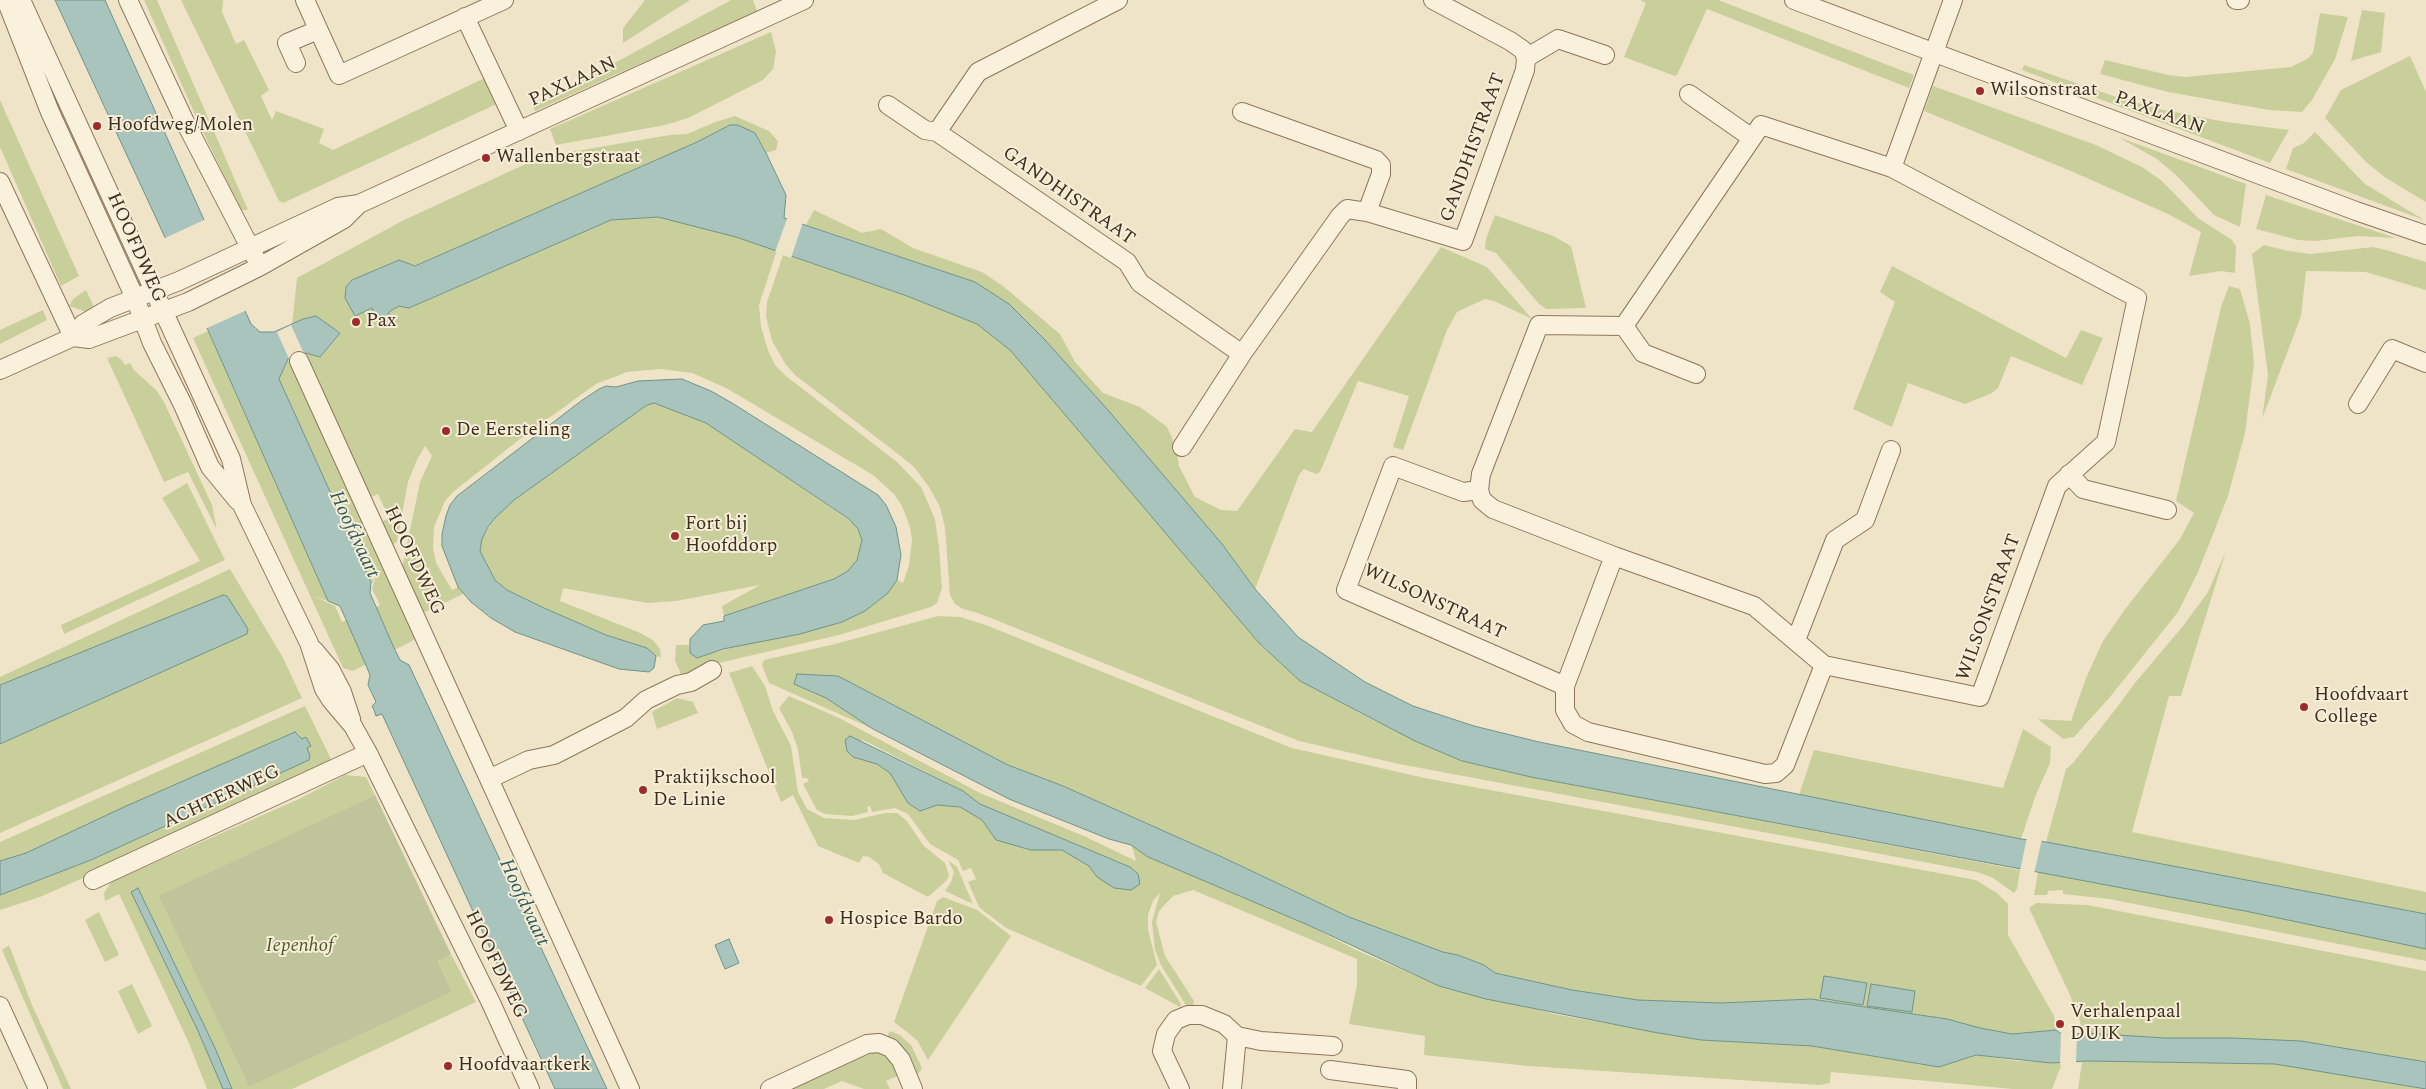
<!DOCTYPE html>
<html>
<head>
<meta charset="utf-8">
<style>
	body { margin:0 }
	canvas { display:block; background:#f0e4c8 }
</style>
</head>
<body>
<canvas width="2426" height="1089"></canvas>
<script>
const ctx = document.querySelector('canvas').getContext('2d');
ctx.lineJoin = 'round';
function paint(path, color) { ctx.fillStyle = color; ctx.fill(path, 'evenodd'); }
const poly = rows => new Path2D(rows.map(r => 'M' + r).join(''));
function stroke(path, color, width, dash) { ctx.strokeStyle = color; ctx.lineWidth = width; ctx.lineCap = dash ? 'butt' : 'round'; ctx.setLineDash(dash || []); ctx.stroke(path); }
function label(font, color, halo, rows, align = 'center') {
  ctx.font = font + ' Spectral,serif'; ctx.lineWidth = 4; ctx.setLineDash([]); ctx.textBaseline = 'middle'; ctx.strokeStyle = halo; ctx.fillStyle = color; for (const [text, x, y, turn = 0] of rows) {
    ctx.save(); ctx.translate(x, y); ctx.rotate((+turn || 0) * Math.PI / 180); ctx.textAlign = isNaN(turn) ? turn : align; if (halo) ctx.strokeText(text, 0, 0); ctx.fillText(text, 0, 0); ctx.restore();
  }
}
const green = poly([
	[144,0,157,0,248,210,241,210,202,130],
	[181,0,223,0,222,12,236,44,244,40,269,90,261,96,272,120,276,111,324,129,319,143,333,150,489,76,501,102,283,203,279,201],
	[645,0,690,0,623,43,623,28],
	[731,0,753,0,757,11,535,111,533,107],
	[1640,0,1718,0,1914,75,1909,88,1707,9,1677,75,1675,76,1624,57,1646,3],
	[2362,10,2385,13,2381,52,2351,61],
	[2320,13,2348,17,2335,59,2312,100,2302,112,2269,110,2168,92,2100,74,2105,60,2168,75,2185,77,2291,67,2307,59,2313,53],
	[771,32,776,52,773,69,763,80,688,118,665,125,556,145,550,129],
	[2410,56,2426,92,2426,202,2386,178,2366,162,2325,118,2341,90],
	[2024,65,2122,99,2164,110,2226,122,2289,130,2270,163,2022,70],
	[1933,86,2096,145,2142,167,2162,181,2199,219,2232,240,2236,246,2235,273,2221,271,2189,276,2201,232,2168,214,2071,171,1924,111],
	[0,100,79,276,61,286,0,147],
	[735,116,769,131,778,141,776,150,766,153,755,133,730,125,697,142,415,266,398,260,352,280,346,287,372,308,376,318,399,306,410,308,611,220,658,217,703,226,777,250,759,305,761,327,768,350,775,365,786,376,897,462,921,487,935,519,939,547,942,588,937,603,931,607,839,635,710,665,689,675,681,674,675,661,676,645,689,645,690,653,697,657,865,611,888,593,897,580,903,583,909,565,912,540,910,527,902,506,894,494,873,475,726,388,692,373,661,369,627,372,596,384,520,439,453,492,445,501,434,527,433,548,436,563,452,590,458,587,463,594,423,613,402,568,420,482,432,456,425,446,417,460,408,482,397,542,389,546,379,523,389,518,378,494,367,499,306,353,320,357,340,333,338,330,292,325,297,278,404,220,541,157,670,135,687,134,715,122],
	[2315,132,2365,184,2424,220,2286,169,2293,148,2304,143],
	[2118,137,2246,184,2240,227,2214,215,2176,175,2157,159],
	[2266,195,2396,238,2358,236,2316,241,2298,240,2256,229],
	[814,210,862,233,881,229,913,248,982,272,1003,286,1060,334,1075,362,1103,393,1140,407,1167,427,1176,447,1179,466,1195,497,1221,510,1237,511,1295,429,1312,432,1441,247,1487,267,1532,319,1494,301,1485,299,1457,312,1447,330,1403,450,1393,447,1409,396,1358,381,1320,472,1316,474,1304,469,1299,475,1255,589,1222,544,1045,340,986,304,975,282,806,225],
	[1495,215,1553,236,1571,246,1586,308,1546,309,1539,304,1496,253,1485,249,1486,239],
	[2264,245,2289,251,2311,254,2373,247,2390,251,2426,262,2426,290,2366,272,2306,271,2301,316,2262,419,2268,375,2252,254],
	[783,255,787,255,907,296,977,324,1010,350,1259,643,1300,681,1373,720,1462,761,1531,777,2020,870,2017,889,2014,893,1993,878,1977,872,1399,764,1299,741,978,613,963,609,955,604,950,595,945,528,940,507,929,487,914,467,898,454,795,375,786,365,772,341,766,316,767,302],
	[1892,266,2066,358,2081,330,2103,338,2082,385,2011,356,1998,388,1992,393,1965,404,1908,383,1892,427,1853,409,1895,302,1880,292],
	[2229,286,2240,289,2250,324,2254,364,2245,433,2228,496,2198,572,2178,612,2110,697,2074,737,2063,739,2038,719,2071,721,2086,678,2103,641,2126,608,2180,539,2194,513,2176,501,2221,307],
	[86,290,95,309,89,313,69,306,73,299],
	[43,310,47,320,0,344,0,330],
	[208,331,328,601,314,596,335,606,342,622,380,605,372,589,379,564,372,584,279,379,288,359,418,638,353,671,343,668,193,338],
	[116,356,122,360,125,365,130,363,134,370,156,390,163,400,212,505,217,530,188,472,164,482,107,358],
	[654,403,706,423,855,524,862,540,861,550,857,560,848,571,834,579,724,616,722,606,760,585,676,601,647,603,563,588,560,601,638,632,653,640,660,649,661,657,656,656,647,648,606,635,544,608,507,590,495,580,480,551,482,539,495,518,514,500,647,405],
	[187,483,225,560,64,634,61,625,200,561,162,498],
	[2226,551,2181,696,2169,696,2132,832,2426,892,2426,914,2046,842,2066,769,2073,763,2118,706,2134,684,2183,626,2208,592],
	[230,569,282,656,302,698,0,833,0,744,246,634,248,629,101,646,0,685,0,677],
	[938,616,960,617,986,625,1292,748,1425,778,1976,880,1997,893,2008,904,2008,935,2054,1016,2056,1030,2012,1034,1980,1028,1947,1019,1811,999,1721,1003,1638,1000,1572,990,1495,973,1484,965,1458,955,1443,952,1349,917,1222,857,1063,786,1008,765,838,676,798,674,794,684,826,698,873,729,769,683,762,665,764,660,835,644],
	[752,666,765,686,773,711,791,746,798,792,807,809,824,818,854,820,885,813,897,813,906,820,924,846,945,863,949,875,947,880,928,897,883,873,879,864,869,857,863,856,859,863,818,846,793,795,781,802,729,673],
	[789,696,839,718,980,793,1086,837,1136,861,1132,846,1148,857,1308,925,1354,949,1439,986,1559,1015,1701,1040,1812,1046,1939,1067,1976,1055,2018,1061,2062,1063,2052,1089,2013,1089,1831,1072,1830,1083,1820,1085,1770,1082,1528,1066,1424,1055,1425,1036,1349,1024,1357,985,1357,959,1193,890,1173,896,1159,911,1156,922,1165,956,1194,1001,1193,1008,1187,1007,1161,965,1155,950,1152,922,1160,893,1153,901,1148,915,1148,930,1157,965,1141,986,1006,928,979,907,968,882,976,879,971,868,963,871,958,860,930,844,908,814,895,808,872,812,870,806,867,807,868,812,852,816,825,814,817,810,803,784,809,781,807,778,802,778,798,749,792,732,779,708],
	[861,739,963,791,980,804,1130,867,1097,877,1089,866,1062,850,1031,850,996,840,982,820,960,807,908,803,890,773,877,764],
	[677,698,693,702,698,713,657,729,652,712],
	[305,706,332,761,83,878,40,897,0,910,0,895,91,860,264,781,310,756,306,748,310,746,306,737,302,739,298,734,26,853,0,861,0,842],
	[2023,729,2051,747,2050,763,2035,797,2021,839,1799,795,1814,750,2003,788],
	[345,775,366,777,375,795,160,896,249,1087,452,992,438,960,451,954,476,1002,292,1089,207,1089,188,1041,119,894,105,901,104,893,111,882,299,799],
	[948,860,957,867,973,904,945,891,951,882,954,872],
	[2038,872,2245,911,2426,949,2426,961,2109,899,2063,894,2063,890,2048,891,2047,895,2034,895],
	[943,897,977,910,1011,936,928,1060,917,1040,894,1022,937,901],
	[2036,903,2088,905,2426,971,2426,1062,2301,1041,2232,1038,2165,1038,2081,1033,2080,1021,2070,995,2029,908],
	[99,912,119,955,105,962,85,920],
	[9,945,32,1005,71,1089,63,1089,2,950],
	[1159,969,1181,1004,1180,1007,1145,988],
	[132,984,152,1026,138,1034,118,991],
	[890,1031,900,1035,911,1045,922,1068,915,1079,895,1043,887,1037],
	[874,1050,890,1057,897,1076,886,1081,890,1089,864,1089,842,1081,824,1089,789,1089],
	[2088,1061,2276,1064,2360,1077,2423,1089,2078,1089,2082,1062]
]);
const cemetery = poly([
	[375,795,451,954,438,961,452,992,249,1087,159,896]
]);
const water = poly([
	[55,0,105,0,251,324,260,332,274,332,303,319,316,316,340,333,320,357,306,353,288,359,279,379,371,582,370,593,394,648,400,660,409,665,607,1089,555,1089,382,714,376,716,374,710,372,706,376,702,368,685,370,675,365,663,340,606,328,601,207,328,55,0],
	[730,125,738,125,755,133,767,155,786,195,784,218,975,282,1009,304,1045,340,1107,409,1222,544,1255,589,1298,637,1365,682,1413,706,1474,726,1539,742,2021,839,2046,842,2426,914,2426,949,2245,911,1531,777,1462,761,1415,741,1300,681,1259,643,1010,350,977,324,907,296,736,237,658,217,611,220,409,308,399,306,390,311,386,318,382,315,376,319,372,308,355,316,345,298,346,287,352,280,399,260,415,266,697,142,730,125],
	[682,379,711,391,732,403,878,495,886,505,896,527,901,555,897,580,888,593,865,611,842,622,800,634,723,649,697,658,690,653,690,639,703,625,724,621,724,616,834,579,848,571,857,560,862,540,858,529,849,519,706,423,654,403,647,405,514,500,495,518,488,527,482,539,480,551,495,580,507,590,544,608,606,635,647,648,656,656,654,668,649,672,619,669,515,632,491,618,471,602,458,587,442,546,442,534,446,516,450,505,457,496,581,401,599,389,606,386,616,387,638,381,682,379],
	[223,595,227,596,248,629,247,634,0,744,0,685,223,595],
	[797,674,838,676,1008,765,1063,786,1222,857,1349,917,1443,952,1458,955,1484,965,1495,973,1572,990,1638,1000,1721,1003,1811,999,1947,1019,1980,1028,2012,1034,2056,1030,2063,1035,2086,1033,2165,1038,2232,1038,2301,1041,2426,1062,2426,1089,2275,1064,2088,1061,2051,1063,1976,1055,1939,1067,1812,1046,1701,1040,1653,1032,1486,999,1439,986,1308,925,1148,857,1131,845,1109,839,1009,799,873,729,826,698,794,684,797,674],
	[295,732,302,739,306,737,311,746,307,748,310,756,309,760,91,860,0,895,0,861,26,853,124,807,295,732],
	[850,736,963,791,980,804,1130,867,1138,874,1140,884,1131,890,1114,888,1097,877,1089,866,1062,850,1031,850,996,840,982,820,960,807,937,805,920,811,908,803,890,773,877,764,853,757,847,751,845,740,850,736],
	[138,888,215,1048,232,1089,223,1089,198,1031,131,892,138,888],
	[729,939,739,963,725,969,715,945,729,939],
	[1824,976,1867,983,1863,1005,1820,998,1824,976],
	[1871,984,1915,991,1912,1012,1867,1006,1871,984]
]);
const pier = poly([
	[788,216,803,222,791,258,775,252],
	[206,219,247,310,205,329,163,239],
	[291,325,305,356,290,361,277,332],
	[2027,837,2042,839,2034,874,2020,871],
	[2061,1031,2077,1031,2076,1064,2060,1065]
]);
const minor = poly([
	[6,0,50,112,135,298,152,343,183,405,210,467,238,501],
	[21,0,231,459,242,505,309,643,324,689,331,700,353,726,368,753,491,1003,530,1089],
	[128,0,185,122,255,257],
	[305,0,339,75,504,0],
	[1118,0,978,72,937,132,1127,262,1140,283,1242,354,1340,216,1347,209,1367,212,1463,241,1525,70,1526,58,1523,50,1510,41,1433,0],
	[1794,0,2356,211,2426,235],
	[2236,0,2240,0],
	[465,17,519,131],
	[1526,58,1558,39,1605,55],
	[296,63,287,43,318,30],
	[1689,94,1752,138],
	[888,105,925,130,937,132],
	[1242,112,1376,160,1381,165,1381,174,1367,212],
	[1761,125,1892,168,2137,298,2106,442,2057,486,1980,697,1824,665,1754,606,1614,556,1493,509,1482,500,1479,490,1481,474,1539,325,1624,326,1761,125],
	[1892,168,1953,0],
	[0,182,73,337],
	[1624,326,1643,353,1696,374],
	[73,337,89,339,188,302,259,267,344,219,359,204],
	[299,361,630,1089],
	[0,370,73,337,83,324,110,308,179,281,338,207,359,204,804,0],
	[2358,404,2392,349,2426,363],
	[1182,447,1242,354],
	[2069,474,2083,489,2167,510],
	[1479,490,1463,492,1393,466,1346,590,1565,686],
	[1614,556,1565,686,1565,710,1573,724,1588,732,1765,774,1776,773,1785,765,1824,665],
	[1796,640,1835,540,1865,520,1891,450],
	[314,650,330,669,342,692,351,719],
	[491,778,529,760,554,755,626,718,646,700,677,685,691,682,712,670],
	[93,880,368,753],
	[0,1006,38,1089],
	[1330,1070,1407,1080,1407,1089],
	[770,1089,867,1044,879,1043,891,1048,901,1060,913,1089],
	[1180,1089,1162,1051,1166,1034,1176,1020,1188,1015,1202,1015,1224,1024,1237,1036,1261,1041,1333,1046],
	[1232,1089,1237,1036]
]);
const markers = [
	[1980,91,5,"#9e2a2b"],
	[97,126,5,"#9e2a2b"],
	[486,158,5,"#9e2a2b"],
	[356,322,5,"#9e2a2b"],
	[446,431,5,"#9e2a2b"],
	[675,536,5,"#9e2a2b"],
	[2304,707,5,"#9e2a2b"],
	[643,790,5,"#9e2a2b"],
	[829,920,5,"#9e2a2b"],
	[2060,1024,5,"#9e2a2b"],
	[448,1066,5,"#9e2a2b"]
];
const streetNames = [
	["PAXLAAN",573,83,-25],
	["PAXLAAN",2159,114,20],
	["GANDHISTRAAT",1474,148,-70],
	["GANDHISTRAAT",1068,197,35],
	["HOOFDWEG",135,248,66],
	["HOOFDWEG",413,561,65],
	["WILSONSTRAAT",1434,603,25],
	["WILSONSTRAAT",1990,608,-70],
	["ACHTERWEG",222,798,-25],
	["HOOFDWEG",495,965,64]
];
const poiNames = [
	["Wilsonstraat",1990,91],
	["Hoofdweg/Molen",107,126],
	["Wallenbergstraat",496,158],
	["Pax",366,322],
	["De Eersteling",456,431],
	["Fort bij",685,525],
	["Hoofddorp",685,547],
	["Hoofdvaart",2314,696],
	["College",2314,718],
	["Praktijkschool",653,779],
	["De Linie",653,801],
	["Hospice Bardo",839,920],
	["Verhalenpaal",2070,1013],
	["DUIK",2070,1035],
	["Hoofdvaartkerk",458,1066]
];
const parkNames = [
	["Iepenhof",300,947]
];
const waterNames = [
	["Hoofdvaart",353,535,65],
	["Hoofdvaart",523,903,65]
];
paint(green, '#c9cf9b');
paint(cemetery, '#bfc49a');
paint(water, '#a9c4bc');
stroke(water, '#6f938a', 1);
paint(pier, '#f0e4c8');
stroke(minor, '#8d765c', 20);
stroke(minor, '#faf1dc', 18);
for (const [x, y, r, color] of markers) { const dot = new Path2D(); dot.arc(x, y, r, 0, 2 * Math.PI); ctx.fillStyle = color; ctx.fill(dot); stroke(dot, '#f7eed8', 2); }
label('19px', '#3d2e20', '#f7eed8', streetNames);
label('19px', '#3d2e20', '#f7eed8', poiNames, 'left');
label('italic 19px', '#4d5a26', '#f7eed8', parkNames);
label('italic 20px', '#2f5d5a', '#f7eed8', waterNames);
</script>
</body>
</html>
